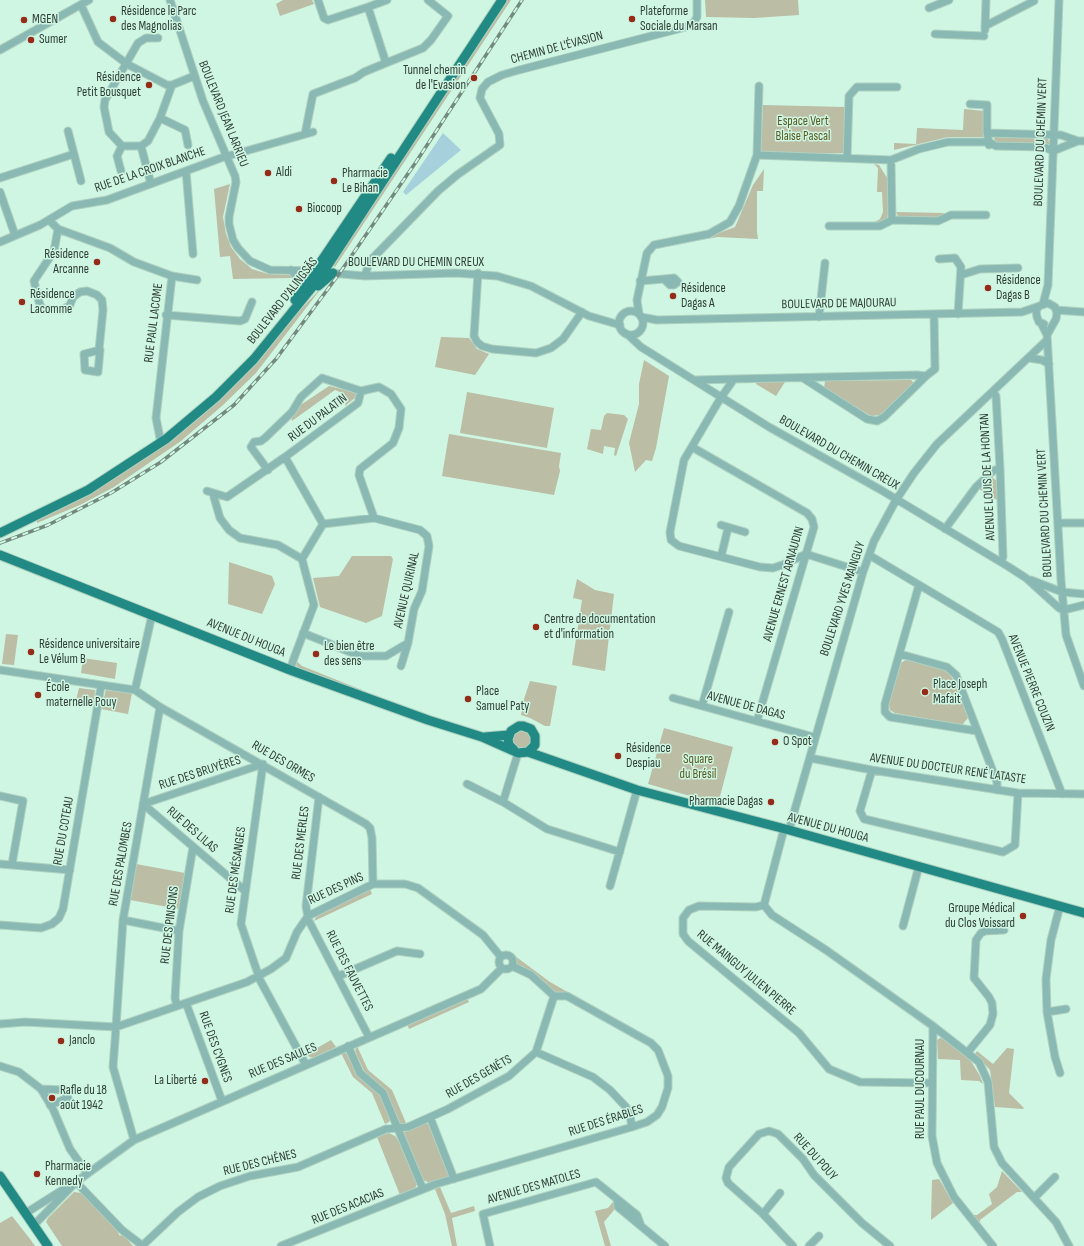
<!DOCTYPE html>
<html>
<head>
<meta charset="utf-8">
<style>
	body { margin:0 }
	canvas { display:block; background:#cff6e2 }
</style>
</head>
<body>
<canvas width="1084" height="1246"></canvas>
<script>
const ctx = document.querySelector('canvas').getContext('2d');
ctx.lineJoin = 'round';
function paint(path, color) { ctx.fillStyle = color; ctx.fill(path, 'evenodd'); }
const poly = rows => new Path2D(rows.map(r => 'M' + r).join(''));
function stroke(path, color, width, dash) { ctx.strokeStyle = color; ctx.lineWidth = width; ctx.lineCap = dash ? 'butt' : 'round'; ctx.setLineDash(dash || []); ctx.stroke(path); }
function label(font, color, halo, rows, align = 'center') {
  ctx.font = font + ' "Sofia Sans Condensed",sans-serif'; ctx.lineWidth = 3; ctx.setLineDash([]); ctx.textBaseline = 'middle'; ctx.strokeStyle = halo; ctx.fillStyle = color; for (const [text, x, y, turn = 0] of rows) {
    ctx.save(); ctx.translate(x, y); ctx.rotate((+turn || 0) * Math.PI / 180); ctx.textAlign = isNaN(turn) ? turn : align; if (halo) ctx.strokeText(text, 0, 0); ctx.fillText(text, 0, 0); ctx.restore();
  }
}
const green = poly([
	[283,0,312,0,314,4,280,16,276,4],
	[505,0,511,0,335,267,333,265,469,54,472,54,478,45,477,43],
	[705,0,798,0,799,15,754,18,706,17],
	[763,105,845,107,844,153,761,154],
	[964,109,984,111,983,137,948,137,894,150,894,143,916,144,917,128,963,130],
	[994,137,1048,138,1050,147,995,143],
	[874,164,879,165,889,181,889,211,887,218,880,223,873,223,880,219,883,212,882,192,877,192,878,168],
	[764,169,763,191,757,191,757,232,758,239,718,237,676,244,711,236,735,227,753,185],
	[230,184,223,217,226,234,231,247,240,259,252,269,268,274,290,275,293,278,233,279,230,256,220,257,214,189],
	[896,212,944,213,942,216,934,219,899,218],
	[323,286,256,373,222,406,181,441,114,487,80,505,37,523,37,519,168,442,282,329],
	[441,337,469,338,477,349,489,354,475,375,435,367],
	[644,360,669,376,656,448,652,461,646,460,635,472,629,443,639,404,639,384],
	[757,380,782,380,785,382,776,396,756,384],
	[907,380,911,380,914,383,882,415,871,416,824,388,825,381],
	[329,386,353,392,356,394,356,397,345,406,346,401,340,392,335,390,292,421,291,415,296,408],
	[467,392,554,408,547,448,460,433],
	[607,413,624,415,628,419,616,456,614,455,615,448,604,446,603,454,587,449,591,429,601,430,604,416],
	[449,434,561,453,559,466,560,471,554,495,442,476],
	[993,478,997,481,998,497,997,500,979,489,988,479],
	[352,556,391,556,393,559,382,616,366,623,320,607,313,578,339,576],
	[229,562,272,576,275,584,262,614,228,604],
	[577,579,595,590,614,594,605,671,572,665,582,600,573,598],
	[6,634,18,635,14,665,2,664],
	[83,658,117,663,115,679,81,673],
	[907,659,940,668,949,673,954,681,968,718,962,725,895,713,890,710,889,704,901,663],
	[295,660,302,666,362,690,363,693,297,667],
	[530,681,557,686,550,726,545,726,530,718,521,715,524,699],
	[79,688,95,690,94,705,76,700],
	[106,690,132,693,128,714,101,709],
	[664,728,733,747,718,804,648,784],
	'512 740a10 10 0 1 1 20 0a10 10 0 1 1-20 0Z',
	[136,864,185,873,179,909,130,900],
	[370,889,372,894,314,921,318,913],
	[515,956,550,982,571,994,554,992,534,974,517,965,514,960],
	[467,998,469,1002,409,1029,407,1024],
	[940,1038,944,1038,969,1058,980,1076,983,1084,979,1081,961,1080,960,1060,938,1059,937,1040],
	[331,1040,336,1047,313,1058,305,1055],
	[357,1046,368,1070,392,1090,406,1123,402,1124,398,1122,387,1092,366,1075,355,1051],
	[1007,1048,1014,1049,1009,1093,1024,1108,1023,1109,995,1107,990,1070,975,1054,977,1051,993,1064],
	[345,1051,360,1079,373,1088,383,1100,390,1120,389,1122,385,1124,372,1093,353,1077,341,1053],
	[427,1121,449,1177,430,1183,423,1180,403,1133],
	[389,1133,395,1136,398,1140,417,1184,414,1190,400,1195,377,1137],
	[1002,1171,1022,1192,1017,1192,980,1220,980,1223,973,1215,977,1215,992,1204,989,1194,997,1187],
	[939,1179,953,1203,931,1220,932,1180],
	[440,1187,451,1213,474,1206,475,1211,452,1218,457,1246,452,1246,445,1214,435,1189],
	[74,1192,81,1193,121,1231,118,1233,120,1236,123,1234,133,1246,62,1246,46,1222,48,1218],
	[613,1202,615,1209,604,1222,611,1246,605,1246,595,1211,608,1208],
	[12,1216,30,1239,35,1246,0,1246,0,1223]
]);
const water = poly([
	[443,133,461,150,406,195,403,192]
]);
const minor = poly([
	[170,0,203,101,235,176,236,182,229,217,229,224,233,240,238,248,250,261,270,270,319,271],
	[81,5,98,42,127,64,167,85,172,85,194,76],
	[368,7,387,0],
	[929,8,949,0],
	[985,26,1034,1],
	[985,30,986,0],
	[935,34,984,36],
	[0,50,89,0],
	[386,63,423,48,431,40,448,16,428,0],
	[970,104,987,105,987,133,989,142,996,146,1044,147,1053,151,1078,141,1084,141],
	[160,118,185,130,188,145],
	[68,131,81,181],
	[987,133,1061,135,1078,141],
	[305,134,313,94,355,78,364,72,386,63,368,7,328,20,324,18,318,0],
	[141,146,122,146,109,132,104,107,105,100,138,43,146,38,158,38],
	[757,155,759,86],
	[847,158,849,96,857,87,897,87],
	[121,171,117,156,122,146],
	[186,171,193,254],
	[0,178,74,154],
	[151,184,141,146,148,141,160,118,172,85],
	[0,192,15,235],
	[49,220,58,229,110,248,134,262,172,276,197,280],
	[892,220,938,221,951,215,986,215],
	[829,226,880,226,892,220,891,160],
	[58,229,54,251,34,281,39,302,42,309,63,310,70,305,73,297,80,292,87,291,97,295,102,300,103,310,99,350],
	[0,242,40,225,72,206,107,200,221,158,313,132],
	[939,259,955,258,961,267,958,314],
	[291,270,302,283,301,292],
	[330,273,365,276,456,273,497,276,531,286,589,316,620,325],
	[478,273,474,336,477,342,482,346,492,349,536,353,551,348,563,339,582,312],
	[961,275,980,269,1018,268],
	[365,276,369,262,438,191,457,175,500,145,499,134,480,98,482,89,488,82,502,75,519,70,686,27,694,22,697,17,697,0],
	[640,281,664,279,674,278,678,282,674,285,670,285,664,279],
	[1043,304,1048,285,1059,0],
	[1039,306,1036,311,1037,317,1039,322,1044,324],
	[1056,310,1084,312],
	'619 323a12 12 0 1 1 24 0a12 12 0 1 1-24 0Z',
	[639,314,637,300,647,253,654,245,709,234,730,222,739,206,757,155,891,160,919,149,948,142,989,142,989,145],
	[166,315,240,321,245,319,252,302],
	[641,317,657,320,1022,312,1048,303,1055,307,1057,313,1056,319,1047,335],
	[819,317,825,263],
	[1041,323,1047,335,1061,580,1066,635,1084,686],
	[627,334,641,347,769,427,881,490,1009,567,1026,578,1059,608,1064,610,1084,605],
	[100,350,98,372,85,370,84,354,100,350],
	[1029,358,1042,360,1049,364],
	[803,378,867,419,877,421,884,417,926,376],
	[696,380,734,379],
	[993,392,996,396,1000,468,1003,557,1001,562],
	[160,438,156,418,172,276],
	[692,447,807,513,812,519,814,527,757,721],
	[268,470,251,447,254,442,261,441,265,438,292,412,301,397,322,378,361,391,379,387,391,394,401,409,399,428,393,443,360,469,359,475,374,518],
	[207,491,227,497,285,457],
	[213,494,220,518,229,530,240,538,278,545,302,559],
	[1058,523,1084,523],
	[323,524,285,457,358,403,361,391],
	[721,525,745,532],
	[945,529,976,487,993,471,1000,468],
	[869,555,998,632,1002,639,1062,794],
	[721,557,728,528],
	[863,572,806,554,785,564,773,568,760,567,679,546,671,540,670,532,684,460,720,399,734,379,917,375,926,376,935,369,934,314],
	[1031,580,1062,592,1084,594],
	[919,585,885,704,885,712,890,717,977,731],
	[900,654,947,667,956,675,997,782,997,790],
	[401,666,408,643],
	[0,670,135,690,160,707,366,824,370,828,372,838,373,884],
	[290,670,294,658,314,605,302,559,323,524,374,518,420,530,427,536,429,546,422,591,414,609,408,643,386,656,360,656,303,633],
	[135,690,152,615],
	[673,698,814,737],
	[702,706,729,612],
	[810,758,872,770,1018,793,1084,794],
	[263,764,241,924,260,980,306,1065],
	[872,770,860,811,864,819,1003,852,1015,845,1018,793],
	[467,784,503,802,547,829,620,852],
	[0,796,23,801,12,864],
	[319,797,306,906,307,912,309,921,369,1037],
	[503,802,518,753],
	[143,804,244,890],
	[143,804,263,764],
	[784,829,764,905,756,907,699,906,689,910,683,918,683,934,688,941,799,1033,829,1069,860,1082,931,1083],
	[789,830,863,572,874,541,896,500,914,473,937,444,1047,340],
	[0,864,70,870],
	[610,886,637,790],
	[764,905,772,915,826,950,933,1026,932,1136,937,1163,954,1197,993,1246],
	[123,920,179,931],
	[0,925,41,928,52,924,59,918,63,909,101,686],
	[903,926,919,866],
	'499 962a7 7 0 1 1 14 0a7 7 0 1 1-14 0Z',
	[339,976,397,951,420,954],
	[186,1003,222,1101],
	[177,1006,175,998,179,931,193,847],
	[1047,1012,1066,1009],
	[0,1024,25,1022,116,1027,247,982,271,969,286,958,297,932,308,916,373,884,405,884,418,888,483,935,501,957],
	[933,1026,979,1062,988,1082,994,1147,1002,1163,1056,1222,1069,1246],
	[348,1046,360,1073,383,1093,423,1189],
	[536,1052,593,1077,610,1090,626,1107,630,1116,632,1127],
	[968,1052,990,1025,993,1014,992,1003,989,997,974,978,976,940,981,933,985,931,1004,930],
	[0,1066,19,1072,41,1089,53,1109,70,1149,87,1173],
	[1060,1073,1055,1057,1047,1012,1046,979,1051,940,1060,906],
	[41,1089,64,1090,68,1098,50,1105],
	[430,1117,454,1179],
	[134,1140,113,1067,116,1027,123,920,160,707],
	[76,1182,122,1230,143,1246],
	[1034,1198,1055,1177],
	[617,1199,618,1207,665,1246],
	[26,1213,67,1187],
	[763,1214,780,1193],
	[34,1225,76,1182,134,1140,481,989,502,968],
	[143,1245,178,1212,198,1197,220,1186,250,1176,298,1167,386,1129,408,1127,448,1109,509,1076,536,1052,554,996],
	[281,1246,436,1184,632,1127,647,1122,657,1115,662,1107,668,1088,668,1076,658,1050,651,1043,567,996,554,996,531,975,512,966],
	[490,1246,483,1214,596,1182,637,1215,641,1226],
	[793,1246,763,1214,728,1183,726,1178,729,1167,759,1134,769,1131,778,1134,803,1159,814,1175,862,1223,890,1246],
	[809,1246,819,1236]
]);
const major = poly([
	[318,286,333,273],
	[295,300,391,158],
	[0,533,88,490,166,439,216,397,254,359,318,280,502,0],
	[0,555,290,670,428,720,482,737,518,753,528,752,535,745,535,736,531,729,523,726,519,726,511,731,508,739,509,745,514,750],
	[485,737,509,735],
	[528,752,637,790,789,830,1084,913],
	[0,1176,48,1246]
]);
const rail = poly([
	[0,543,48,525,111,493,161,462,234,405,276,359,339,274,416,162,522,0]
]);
const markers = [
	[113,19,4,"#952c19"],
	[632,19,4,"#952c19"],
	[24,20,4,"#952c19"],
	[31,40,4,"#952c19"],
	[474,78,4,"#952c19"],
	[149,85,4,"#952c19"],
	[268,173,4,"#952c19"],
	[334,181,4,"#952c19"],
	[299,209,4,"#952c19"],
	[97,262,4,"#952c19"],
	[988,288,4,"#952c19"],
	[673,296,4,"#952c19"],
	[22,302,4,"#952c19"],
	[536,627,4,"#952c19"],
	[31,652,4,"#952c19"],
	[316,654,4,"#952c19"],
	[925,692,4,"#952c19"],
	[38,695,4,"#952c19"],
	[468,699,4,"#952c19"],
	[775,742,4,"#952c19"],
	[618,756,4,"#952c19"],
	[771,802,4,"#952c19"],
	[1023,916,4,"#952c19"],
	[61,1041,4,"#952c19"],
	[205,1081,4,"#952c19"],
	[52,1098,4,"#952c19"],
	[37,1174,4,"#952c19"]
];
const poiNames = [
	["Résidence le Parc",121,12],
	["des Magnolias",121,27],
	["Plateforme",640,12],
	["Sociale du Marsan",640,27],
	["MGEN",32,20],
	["Sumer",39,40],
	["Tunnel chemin",466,71,"right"],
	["de l'Evasion",466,86,"right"],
	["Résidence",141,78,"right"],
	["Petit Bousquet",141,93,"right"],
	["Aldi",276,173],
	["Pharmacie",342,174],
	["Le Bihan",342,189],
	["Biocoop",307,209],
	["Résidence",89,255,"right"],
	["Arcanne",89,270,"right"],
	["Résidence",996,281],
	["Dagas B",996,296],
	["Résidence",681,289],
	["Dagas A",681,304],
	["Résidence",30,295],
	["Lacomme",30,310],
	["Centre de documentation",544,620],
	["et d'information",544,635],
	["Résidence universitaire",39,645],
	["Le Vélum B",39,660],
	["Le bien être",324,647],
	["des sens",324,662],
	["Place Joseph",933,685],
	["Mafait",933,700],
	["École",46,688],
	["maternelle Pouy",46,703],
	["Place",476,692],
	["Samuel Paty",476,707],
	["O Spot",783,742],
	["Résidence",626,749],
	["Despiau",626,764],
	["Pharmacie Dagas",763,802,"right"],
	["Groupe Médical",1015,909,"right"],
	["du Clos Voissard",1015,924,"right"],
	["Janclo",69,1041],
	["La Liberté",197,1081,"right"],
	["Rafle du 18",60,1091],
	["août 1942",60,1106],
	["Pharmacie",45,1167],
	["Kennedy",45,1182]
];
const streetNames = [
	["CHEMIN DE L'ÉVASION",557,48,-15],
	["BOULEVARD JEAN LARRIEU",223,114,68],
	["BOULEVARD DU CHEMIN VERT",1041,142,-88],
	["RUE DE LA CROIX BLANCHE",150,170,-19],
	["BOULEVARD DU CHEMIN CREUX",416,263],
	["BOULEVARD D'ALINGSÄS",283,301,-52],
	["BOULEVARD DE MAJOURAU",839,304,-1],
	["RUE PAUL LACOME",154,323,-83],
	["RUE DU PALATIN",318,418,-37],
	["BOULEVARD DU CHEMIN CREUX",839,453,30],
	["AVENUE LOUIS DE LA HONTAN",988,477,-93],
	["BOULEVARD DU CHEMIN VERT",1045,513,-93],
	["AVENUE ERNEST ARNAUDIN",784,584,-74],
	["AVENUE QUIRINAL",407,590,-77],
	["BOULEVARD YVES MAINGUY",843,599,-72],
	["AVENUE DU HOUGA",246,638,22],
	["AVENUE PIERRE COUZIN",1031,683,68],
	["AVENUE DE DAGAS",746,706,15],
	["RUE DES ORMES",283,762,30],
	["AVENUE DU DOCTEUR RENÉ LATASTE",948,769,8],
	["RUE DES BRUYÈRES",200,773,-18],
	["AVENUE DU HOUGA",828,828,15],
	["RUE DES LILAS",192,830,41],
	["RUE DU COTEAU",64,831,-80],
	["RUE DES MERLES",301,843,-83],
	["RUE DES PALOMBES",121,864,-80],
	["RUE DES MÉSANGES",236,870,-82],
	["RUE DES PINS",336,889,-25],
	["RUE DES PINSONS",170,925,-83],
	["RUE DES FAUVETTES",349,971,63],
	["RUE MAINGUY JULIEN PIERRE",746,973,40],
	["RUE DES CYGNES",215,1047,70],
	["RUE DES SAULES",283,1061,-23],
	["RUE DES GENÊTS",479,1077,-30],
	["RUE PAUL DUCOURNAU",921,1089,-90],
	["RUE DES ÉRABLES",606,1121,-18],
	["RUE DU POUY",815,1157,48],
	["RUE DES CHÊNES",260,1163,-14],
	["AVENUE DES MATOLES",534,1187,-16],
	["RUE DES ACACIAS",348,1207,-22]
];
const parkNames = [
	["Espace Vert",803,122],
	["Blaise Pascal",803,137],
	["Square",698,760],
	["du Brésil",698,775]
];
paint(green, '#bbbda4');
paint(water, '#a6d1dc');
stroke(minor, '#afd1c0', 9);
stroke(major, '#afd1c0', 11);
stroke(minor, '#8ab8b3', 7);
stroke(major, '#218a84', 9);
stroke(rail, '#728b7e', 3.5);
stroke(rail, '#cff6e2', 2, [6]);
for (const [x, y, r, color] of markers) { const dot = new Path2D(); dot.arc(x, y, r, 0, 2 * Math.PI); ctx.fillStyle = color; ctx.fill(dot); stroke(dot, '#cff6e2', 1.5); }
label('13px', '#2f3f37', '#cff6e2', poiNames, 'left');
label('13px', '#2f3f37', '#cff6e2', streetNames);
label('13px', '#595a22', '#cff6e2', parkNames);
</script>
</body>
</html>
